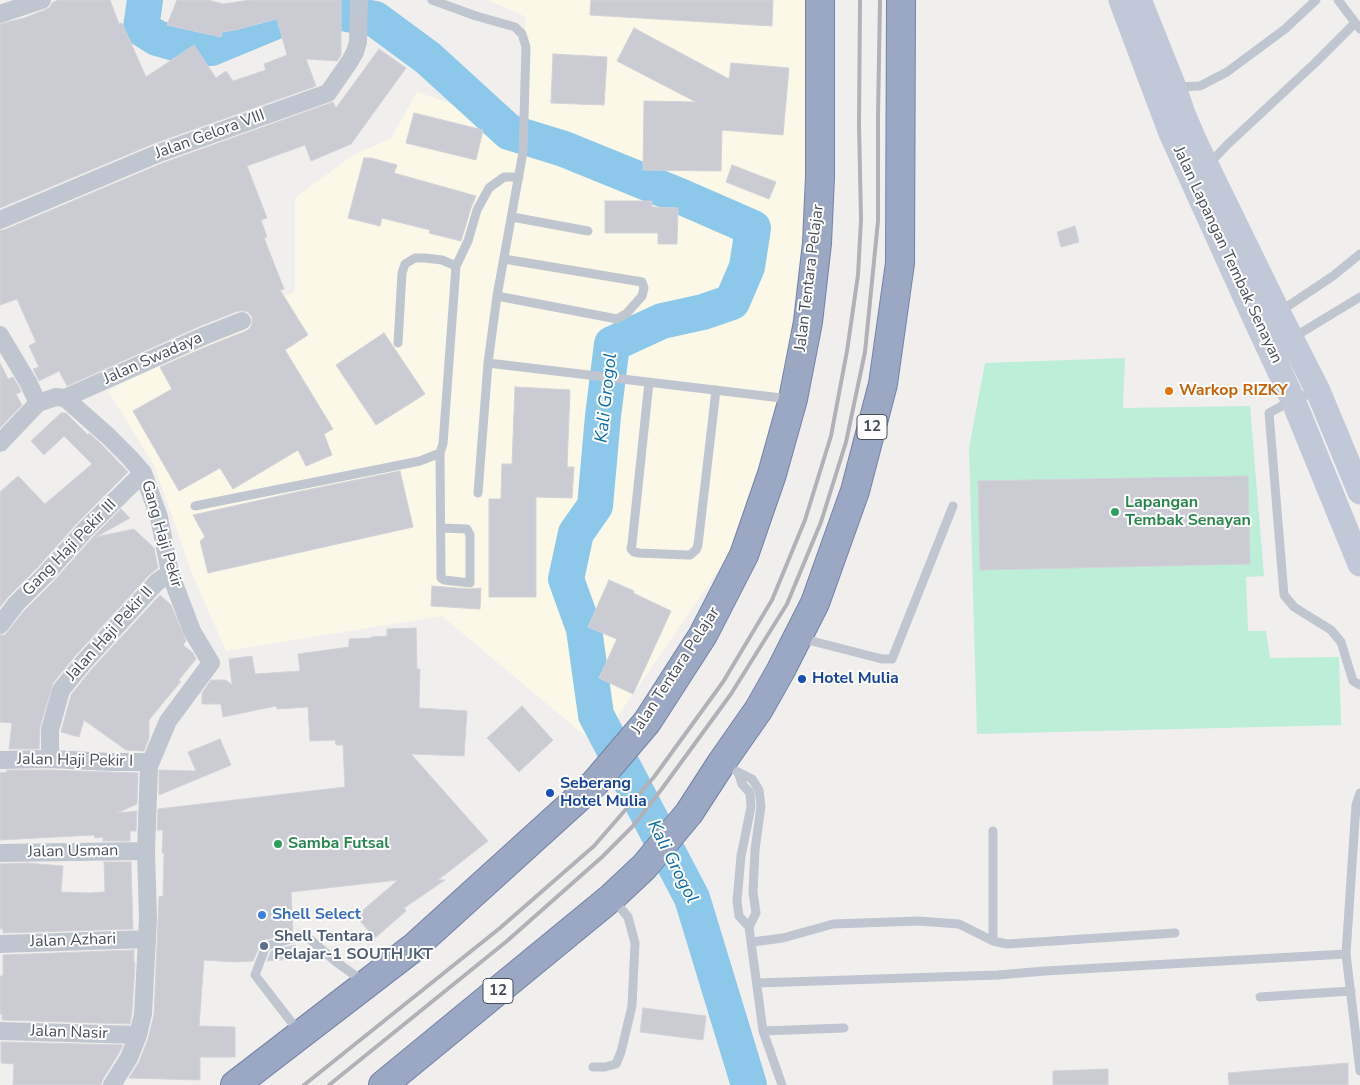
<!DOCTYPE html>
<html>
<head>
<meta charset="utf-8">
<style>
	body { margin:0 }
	canvas { display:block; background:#f1eeee }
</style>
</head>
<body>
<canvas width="1360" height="1085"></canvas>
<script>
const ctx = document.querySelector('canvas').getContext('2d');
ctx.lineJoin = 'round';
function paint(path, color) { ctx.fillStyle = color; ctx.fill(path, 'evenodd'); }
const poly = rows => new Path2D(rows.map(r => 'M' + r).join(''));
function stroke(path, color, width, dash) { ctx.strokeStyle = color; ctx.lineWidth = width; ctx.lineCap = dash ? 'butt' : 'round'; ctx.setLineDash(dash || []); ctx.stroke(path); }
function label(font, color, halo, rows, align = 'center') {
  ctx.font = font + ' "Nunito Sans",sans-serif'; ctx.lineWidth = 4; ctx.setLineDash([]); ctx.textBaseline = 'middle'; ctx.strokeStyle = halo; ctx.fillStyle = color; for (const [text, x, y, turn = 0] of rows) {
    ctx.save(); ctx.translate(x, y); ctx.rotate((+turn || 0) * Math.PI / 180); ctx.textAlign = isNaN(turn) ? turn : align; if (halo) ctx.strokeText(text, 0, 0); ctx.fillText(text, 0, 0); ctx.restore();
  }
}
const commercial = poly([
	[488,0,817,0,801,251,781,409,727,558,597,746,442,616,226,651,193,576,154,465,108,391,295,291,295,198,352,156,391,138,417,92,518,127,526,17]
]);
const green = poly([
	[1125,358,1123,408,1250,406,1264,576,1246,577,1248,631,1266,631,1270,658,1339,657,1341,725,977,734,969,448,985,363]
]);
const river = poly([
	[145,0,141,28,157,38,185,46,211,48,310,7,375,19,428,58,509,132,564,149,682,197,753,228,747,267,732,302,703,312,662,321,612,344,603,416,595,506,576,533,566,579,584,629,596,715,692,898,749,1085]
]);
const building = poly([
	[58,0,110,0,119,24,122,23,146,77,194,45,216,78,226,71,233,81,266,70,264,64,287,55,277,19,235,30,222,32,221,37,167,25,177,0,209,0,223,4,250,0,341,0,341,55,337,61,306,59,316,86,155,143,0,208,0,24,24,18,45,10,50,7,52,3,58,0],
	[591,0,773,0,772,26,590,15,591,0],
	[634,28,729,79,731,63,789,68,783,135,722,130,721,171,643,170,644,101,696,102,617,61,634,28],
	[379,49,406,68,351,144,311,161,305,145,247,166,267,218,261,220,267,237,264,238,284,289,280,290,308,335,285,350,333,429,324,434,332,455,306,466,298,450,233,489,220,468,179,491,133,411,172,389,160,367,208,346,246,331,250,328,252,323,252,317,248,312,244,311,238,311,200,326,67,386,59,371,39,381,33,369,39,367,29,346,36,342,17,299,0,305,0,230,4,230,163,163,333,102,336,108,379,49],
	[553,54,607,57,604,105,551,103,553,54],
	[414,113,483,130,476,160,406,143,414,113],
	[364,158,371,158,397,165,394,173,476,196,471,208,461,241,429,233,430,230,382,218,380,226,348,218,364,158],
	[732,165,776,182,769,199,726,182,732,165],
	[605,201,652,201,652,207,678,208,677,244,658,244,658,233,605,233,605,201],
	[1075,226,1079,242,1061,247,1057,232,1075,226],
	[384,333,425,394,376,425,336,365,384,333],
	[0,363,8,379,13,377,19,387,21,392,16,394,22,405,0,428,0,363],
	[515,387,570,390,567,467,574,467,572,498,536,497,536,597,489,597,489,499,501,499,502,464,512,464,515,387],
	[61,413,66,413,88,435,89,433,101,444,128,472,78,522,37,568,8,597,0,607,0,492,18,476,45,504,92,464,64,436,44,455,31,441,61,413],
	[400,471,413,527,208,573,200,541,205,537,193,515,297,492,400,471],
	[1248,476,1250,564,980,570,978,481,1248,476],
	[121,509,130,518,96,537,134,529,154,548,158,568,149,575,75,656,53,683,40,727,39,749,9,749,12,723,0,722,0,635,5,635,8,631,24,611,53,582,94,536,121,509],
	[609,580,634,591,633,593,671,611,633,694,599,678,617,639,588,627,609,580],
	[432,586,469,589,481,588,480,609,431,606,432,586],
	[160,595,171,605,186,641,183,645,193,653,196,659,178,681,181,681,149,720,149,738,144,751,126,750,84,720,79,737,61,732,71,695,91,670,160,595],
	[416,628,417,669,420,669,419,708,467,711,464,756,411,754,488,841,438,880,445,880,404,908,406,911,375,938,356,916,398,880,291,892,293,932,262,941,253,961,235,962,204,960,199,1026,235,1027,235,1057,200,1057,200,1080,129,1078,139,1062,148,1039,154,1015,159,897,163,896,164,853,162,853,163,830,157,830,158,809,345,787,343,745,336,745,335,740,310,741,308,707,277,709,276,706,223,717,221,704,202,704,202,693,211,680,226,680,232,685,229,659,252,656,255,674,300,671,298,654,349,647,349,639,371,638,371,637,387,636,387,629,416,628],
	[522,706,553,740,519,772,487,738,522,706],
	[220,739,231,765,159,795,159,770,196,771,188,752,220,739],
	[7,770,50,770,138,773,137,804,117,813,137,811,136,831,130,831,130,841,103,841,103,837,95,838,94,835,0,840,0,773,7,772,7,770],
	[104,862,131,862,133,929,3,933,3,929,0,929,0,864,27,863,63,866,61,892,88,893,105,892,104,862],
	[294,945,294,959,267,961,271,951,294,945],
	[134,950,134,963,135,963,132,1012,130,1024,2,1020,2,1014,0,1014,0,976,3,976,3,955,134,950],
	[643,1008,706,1016,703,1040,640,1032,643,1008],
	[1,1042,123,1045,119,1053,103,1079,101,1085,13,1085,14,1064,1,1063,1,1042],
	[1348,1063,1348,1085,1229,1085,1228,1073,1348,1063],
	[1108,1069,1108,1085,1053,1085,1053,1071,1108,1069]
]);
const service = poly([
	[432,0,476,16,515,27,522,34,526,47,523,152,497,296,488,363,478,493],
	[1338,0,1360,29],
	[1176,87,1200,86,1227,72,1285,29,1316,0],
	[1209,164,1227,145,1315,63,1355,23],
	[512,217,588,231],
	[497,296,617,319,627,313,642,296,644,288,642,282,504,259],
	[1279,312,1333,276,1360,254],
	[1294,337,1360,297],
	[398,343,402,273,405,264,415,258,425,258,442,260,456,266],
	[488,363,790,399],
	[649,382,632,544,631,549,634,552,639,553,687,555,690,555,696,550,698,545,716,390],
	[1317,391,1293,400,1269,413,1284,595,1294,607,1331,630,1341,642,1353,681,1360,685],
	[440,453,441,578,444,580,470,583,470,535,467,529,441,528],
	[195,506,420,461,440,453,443,444,456,266,468,241,477,210,489,188,504,177,519,177],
	[800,638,882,659,892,659,953,506],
	[736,771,752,779,759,790,761,806,755,850,753,892,756,913,749,927],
	[738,772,742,784,750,793,751,807,741,856,737,901,739,916,749,927,763,1031,782,1085],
	[1360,793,1356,805,1346,954,1360,1071],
	[993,941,993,831],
	[752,942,783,938,833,924,918,921,959,924,993,941,1007,944,1175,933],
	[757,983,998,975,1045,971,1346,954],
	[1260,997,1351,991],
	[763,1031,844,1028],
	[299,1032,255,975,266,946,305,935,335,961,364,982],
	[593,1067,605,1067,616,1064,621,1052,632,1006,635,943,628,917,613,899]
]);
const minor = poly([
	[0,14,42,0],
	[0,220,159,153,328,93,350,61,355,52,358,42,359,0],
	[0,335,28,382,38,403],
	[65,398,204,336,242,321],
	[0,443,38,403,56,397,65,398,108,436,130,458,143,473,159,517,170,573,192,631,211,663,168,721,149,766,146,851,148,919,143,1014,138,1035,129,1058,112,1085],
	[0,625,16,604,45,575,86,529,143,473],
	[50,759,50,730,61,690,83,663,157,582,170,573],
	[0,760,50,759,111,762,143,762,149,766],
	[0,853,146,851],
	[0,944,147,939],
	[0,1031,138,1035]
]);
const secondary = poly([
	[1121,0,1171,133,1258,325,1293,400,1360,564],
	[1140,2,1174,87,1183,114,1196,144,1278,312,1318,391,1360,492]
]);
const trunk = poly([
	[235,1085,413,948,595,783,647,722,703,635,744,555,772,474,793,399,808,322,817,243,820,177,820,0],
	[383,1085,612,897,644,867,689,813,722,762,759,709,781,670,815,603,855,491,883,384,900,263,901,0]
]);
const rail = poly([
	[304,1085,500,928,594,846,654,777,723,682,772,600,805,520,831,436,847,351,858,275,861,220,859,124,860,0],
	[329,1085,507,941,602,857,633,826,661,790,731,694,787,604,821,522,846,442,865,352,878,221,878,117,880,0]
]);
const markers = [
	[1169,391,5,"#e8710a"],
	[1115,512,5,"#2e9e5b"],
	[802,679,5,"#1a4fb4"],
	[550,793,5,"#1a4fb4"],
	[278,844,5,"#2e9e5b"],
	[262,915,5,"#3f7fe0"],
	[264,946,5,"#5c6f8a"]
];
const shields = [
	[872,427,30],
	[498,991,30]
];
const shieldNames = [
	["12",872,427],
	["12",498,991]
];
const streetNames = [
	["Jalan Gelora VIII",210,135,-20],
	["Jalan Lapangan Tembak Senayan",1227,255,65],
	["Jalan Tentara Pelajar",810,278,-83],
	["Jalan Swadaya",153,359,-24],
	["Gang Haji Pekir",161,534,74],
	["Gang Haji Pekir III",70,548,-46],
	["Jalan Haji Pekir II",110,634,-48],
	["Jalan Tentara Pelajar",676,671,-57],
	["Jalan Haji Pekir I",75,761,1],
	["Jalan Usman",73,852,-1],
	["Jalan Azhari",73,941,-2],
	["Jalan Nasir",69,1033,2]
];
const foodNames = [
	["Warkop RIZKY",1179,391]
];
const leisureNames = [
	["Lapangan",1125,503],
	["Tembak Senayan",1125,521],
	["Samba Futsal",288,844]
];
const transitNames = [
	["Hotel Mulia",812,679],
	["Seberang",560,784],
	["Hotel Mulia",560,802]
];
const shopNames = [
	["Shell Select",272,915]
];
const serviceNames = [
	["Shell Tentara",274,937],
	["Pelajar-1 SOUTH JKT",274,955]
];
const waterNames = [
	["Kali Grogol",607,398,-84],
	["Kali Grogol",672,862,63]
];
paint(commercial, '#fbf8e7');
paint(green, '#bdeed7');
stroke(river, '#8bc8ea', 36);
paint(building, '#cbccd3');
stroke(building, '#d2d3d9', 1);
stroke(trunk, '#7283a8', 30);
stroke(service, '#bfc6d0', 9);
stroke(minor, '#bfc6d0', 18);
stroke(secondary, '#c1c8d7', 25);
stroke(trunk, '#9aa8c4', 28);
stroke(rail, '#b0b2b8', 4);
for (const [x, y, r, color] of markers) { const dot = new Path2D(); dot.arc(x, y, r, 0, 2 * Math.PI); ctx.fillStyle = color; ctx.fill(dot); stroke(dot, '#fff', 2); }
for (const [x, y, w] of shields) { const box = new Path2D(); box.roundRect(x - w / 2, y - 12.5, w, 25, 4); ctx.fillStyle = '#fff'; ctx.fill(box); stroke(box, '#474e5b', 1); }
label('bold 15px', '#474e5b', null, shieldNames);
label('16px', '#474e5b', '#fff', streetNames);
label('bold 16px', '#c56008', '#fff', foodNames, 'left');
label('bold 16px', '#27864d', '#fff', leisureNames, 'left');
label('bold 16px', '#164399', '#fff', transitNames, 'left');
label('bold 16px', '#366cbe', '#fff', shopNames, 'left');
label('bold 16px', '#4e5e75', '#fff', serviceNames, 'left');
label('italic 18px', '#0f6fa5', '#fff', waterNames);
</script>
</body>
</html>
